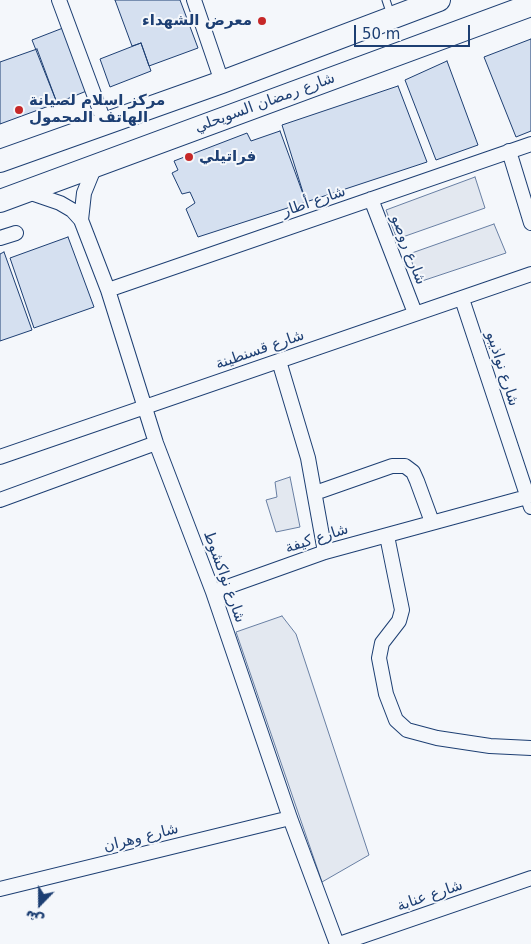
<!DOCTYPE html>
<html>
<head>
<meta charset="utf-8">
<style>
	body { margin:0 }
	#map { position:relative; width:531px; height:944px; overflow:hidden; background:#f4f7fb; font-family:"DejaVu Sans","Noto Naskh Arabic",sans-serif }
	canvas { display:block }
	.north { position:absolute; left:15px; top:879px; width:50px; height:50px; -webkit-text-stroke:4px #f4f7fb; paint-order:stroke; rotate:202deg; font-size:14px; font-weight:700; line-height:20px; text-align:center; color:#1d3f73 }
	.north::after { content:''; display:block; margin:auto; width:18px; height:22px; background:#1d3f73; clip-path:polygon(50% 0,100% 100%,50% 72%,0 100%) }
	.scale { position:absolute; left:354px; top:25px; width:116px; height:22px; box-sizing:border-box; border:2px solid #1d3f73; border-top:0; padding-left:6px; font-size:15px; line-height:18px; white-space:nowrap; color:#1d3f73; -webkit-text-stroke:4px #f4f7fb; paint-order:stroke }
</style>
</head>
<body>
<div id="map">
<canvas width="531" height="944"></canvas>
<div class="north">ش</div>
<div class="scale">50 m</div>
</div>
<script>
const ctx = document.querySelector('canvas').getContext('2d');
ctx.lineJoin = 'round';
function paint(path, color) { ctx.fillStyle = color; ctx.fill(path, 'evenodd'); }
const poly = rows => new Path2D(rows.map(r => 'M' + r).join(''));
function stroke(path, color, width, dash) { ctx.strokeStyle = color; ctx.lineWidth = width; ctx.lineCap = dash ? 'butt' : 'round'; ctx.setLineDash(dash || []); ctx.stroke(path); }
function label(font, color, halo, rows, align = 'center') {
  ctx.font = font + ' "DejaVu Sans","Noto Naskh Arabic",sans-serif'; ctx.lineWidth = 4; ctx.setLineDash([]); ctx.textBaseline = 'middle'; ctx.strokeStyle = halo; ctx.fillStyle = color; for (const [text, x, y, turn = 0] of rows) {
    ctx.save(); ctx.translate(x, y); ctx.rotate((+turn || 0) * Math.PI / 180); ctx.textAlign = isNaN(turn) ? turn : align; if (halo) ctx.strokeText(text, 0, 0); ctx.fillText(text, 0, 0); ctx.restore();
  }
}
const parking = poly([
	[475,177,485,208,397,239,386,210,475,177],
	[494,224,506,253,419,282,409,254,494,224],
	[290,477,300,527,276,532,266,500,277,497,275,482,290,477],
	[282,616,296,634,369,855,322,882,236,632,282,616]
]);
const building = poly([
	[115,0,180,0,198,48,149,66,141,43,132,46,115,0],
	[63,28,89,90,57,103,32,40,63,28],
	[531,39,531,131,516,137,484,57,531,39],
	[141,43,151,71,110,87,100,59,141,43],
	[37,49,57,103,0,124,0,62,37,49],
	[447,61,478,145,436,160,405,80,447,61],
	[398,86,427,162,306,202,282,125,398,86],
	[280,131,306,202,198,237,186,209,195,203,190,192,182,194,172,173,178,170,174,161,247,133,251,141,280,131],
	[68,237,94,307,34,328,10,258,68,237],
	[4,252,32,330,0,341,0,254,4,252]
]);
const service = poly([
	[386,0,391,15]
]);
const minor = poly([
	[59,0,105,124],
	[194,0,222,82],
	[509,151,531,223],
	[95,166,84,193,81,220,108,290,156,443,213,592,290,818,337,944],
	[25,191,60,203,72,210,81,220],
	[371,199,415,313],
	[0,238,16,233],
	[108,290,531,144],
	[462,299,531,507],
	[279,361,308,458,325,552],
	[0,457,531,274],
	[315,493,392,466,405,466,413,472,417,481,432,522],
	[0,500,156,443],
	[387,536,402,610,399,621,382,643,379,658,386,694,396,720,407,730,437,738,490,746,531,748],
	[213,592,325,552,527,497],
	[0,889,290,818],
	[339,944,531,878]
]);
const primary = poly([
	[0,161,222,82,439,0],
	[0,201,531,5]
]);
const markers = [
	[262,21,5,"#c62828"],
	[19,110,5,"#c62828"],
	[189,157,5,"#c62828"]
];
const poiNames = [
	["معرض الشهداء",252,21,"right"],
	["مركز اسلام لصيانة",29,101],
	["الهاتف المحمول",29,118],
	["فراتيلي",199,157]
];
const streetNames = [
	["شارع رمضان السويحلي",265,103,-20],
	["شارع أطار",314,202,-19],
	["شارع روصو",408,250,69],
	["شارع قسنطينة",260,350,-19],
	["شارع نواذيبو",502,369,72],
	["شارع كيفة",317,539,-18],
	["شارع نواكشوط",224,577,70],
	["شارع وهران",141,838,-14],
	["شارع عنابة",430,896,-19]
];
paint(parking, '#e3e8f0');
stroke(parking, '#687fa3', 1);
paint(building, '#d5e0f0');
stroke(building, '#1d3f73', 1);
stroke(service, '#1d3f73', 9);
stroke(minor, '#1d3f73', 16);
stroke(primary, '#1d3f73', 24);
stroke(service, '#f4f7fb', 7);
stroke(minor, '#f4f7fb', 14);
stroke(primary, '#f4f7fb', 22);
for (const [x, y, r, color] of markers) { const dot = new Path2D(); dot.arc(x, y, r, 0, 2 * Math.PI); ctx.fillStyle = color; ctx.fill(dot); stroke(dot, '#f4f7fb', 2); }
label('bold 15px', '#1d3f73', '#f4f7fb', poiNames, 'left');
label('15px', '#1d3f73', '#f4f7fb', streetNames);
</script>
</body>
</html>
